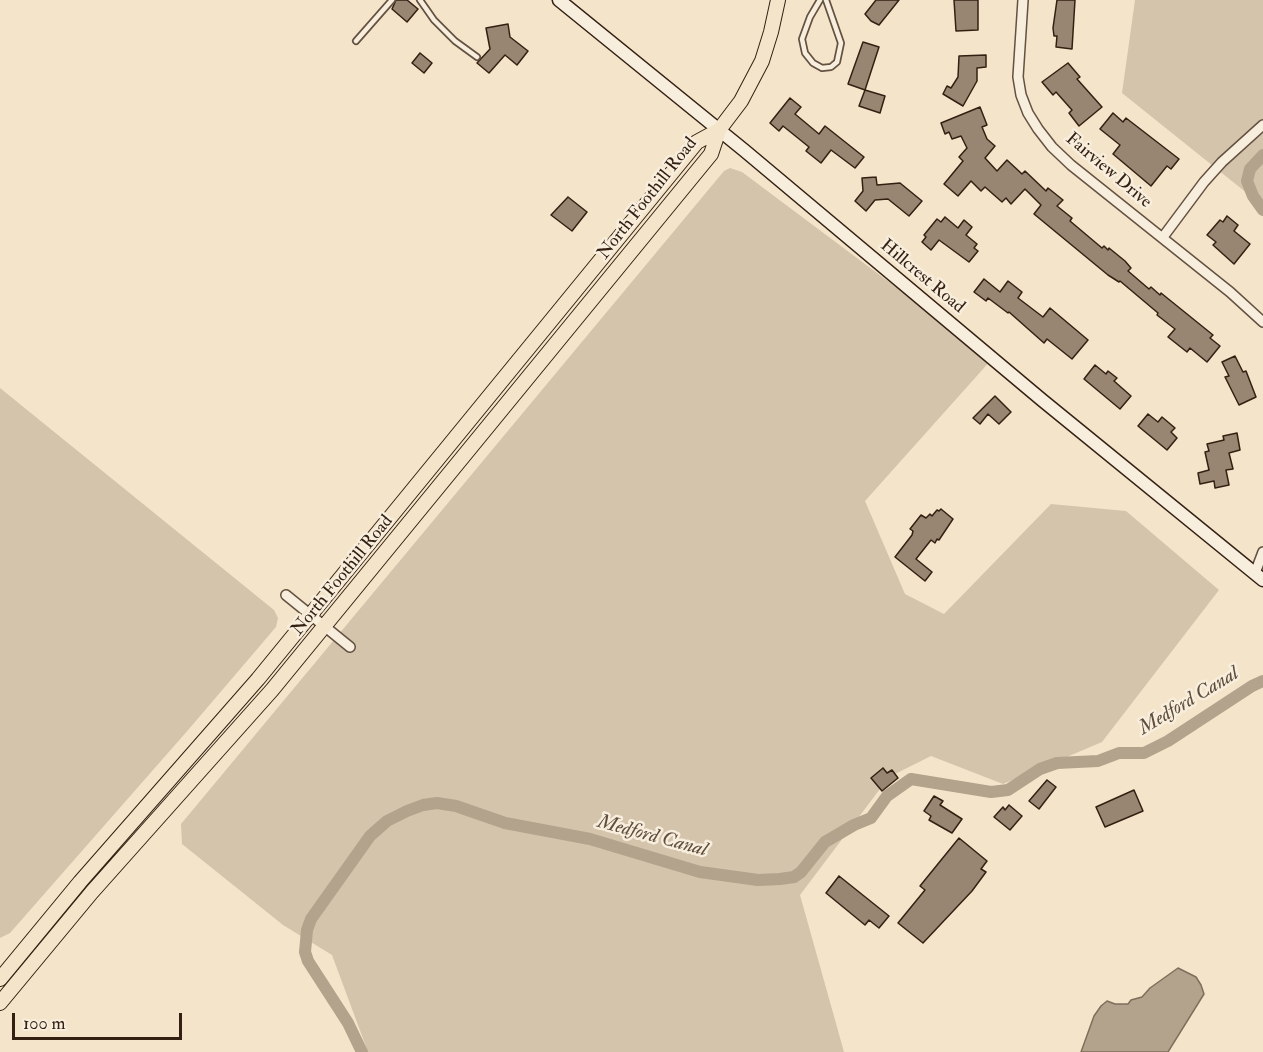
<!DOCTYPE html>
<html>
<head>
<meta charset="utf-8">
<style>
	body { margin:0 }
	#map { position:relative; width:1263px; height:1052px; overflow:hidden; background:#f4e5ca; font-family:"IM FELL Double Pica",serif }
	canvas { display:block }
	.scale { position:absolute; left:12px; top:1013px; width:170px; height:27px; box-sizing:border-box; border:3px solid #342013; border-top:0; padding-left:8px; font-size:18px; line-height:21px; white-space:nowrap; color:#342013; -webkit-text-stroke:4px #f8eedd; paint-order:stroke }
</style>
</head>
<body>
<div id="map">
<canvas width="1263" height="1052"></canvas>
<div class="scale">100 m</div>
</div>
<script>
const ctx = document.querySelector('canvas').getContext('2d');
ctx.lineJoin = 'round';
function paint(path, color) { ctx.fillStyle = color; ctx.fill(path, 'evenodd'); }
const poly = rows => new Path2D(rows.map(r => 'M' + r).join(''));
function stroke(path, color, width, dash) { ctx.strokeStyle = color; ctx.lineWidth = width; ctx.lineCap = dash ? 'butt' : 'round'; ctx.setLineDash(dash || []); ctx.stroke(path); }
function label(font, color, halo, rows, align = 'center') {
  ctx.font = font + ' "IM FELL Double Pica",serif'; ctx.lineWidth = 5; ctx.setLineDash([]); ctx.textBaseline = 'middle'; ctx.strokeStyle = halo; ctx.fillStyle = color; for (const [text, x, y, turn = 0] of rows) {
    ctx.save(); ctx.translate(x, y); ctx.rotate((+turn || 0) * Math.PI / 180); ctx.textAlign = isNaN(turn) ? turn : align; if (halo) ctx.strokeText(text, 0, 0); ctx.fillText(text, 0, 0); ctx.restore();
  }
}
const green = poly([
	[1135,0,1263,0,1263,206,1122,93],
	[730,168,742,172,992,359,865,501,905,594,944,614,1051,504,1126,511,1219,590,1102,742,1003,784,931,756,889,777,800,895,844,1052,368,1052,332,955,283,925,182,844,181,824,724,171],
	[0,388,274,610,278,618,276,627,189,729,10,933,0,938]
]);
const water = poly([
	[1178,968,1196,977,1201,985,1204,994,1168,1052,1081,1052,1094,1016,1101,1006,1107,1001,1115,1004,1128,1004,1131,1000,1142,997,1150,988,1178,968]
]);
const canal = poly([
	[1263,155,1250,169,1247,181,1253,196,1263,210],
	[362,1052,348,1023,308,961,305,952,307,930,311,919,370,836,387,821,407,811,423,805,437,803,456,806,505,823,590,839,700,872,758,880,780,879,794,877,801,872,825,842,854,825,871,818,887,796,911,779,991,792,1008,790,1040,769,1057,763,1098,761,1119,753,1144,753,1168,741,1252,686,1263,681]
]);
const building = poly([
	[396,0,407,0,418,9,407,22,392,9,396,0],
	[876,0,899,0,879,25,871,21,865,14,876,0],
	[954,0,978,0,978,30,956,31,954,0],
	[1057,0,1075,0,1072,49,1056,47,1057,36,1054,36,1053,28,1057,0],
	[508,24,510,37,528,51,517,65,505,55,489,73,477,63,490,49,486,28,508,24],
	[863,42,879,47,865,90,848,84,863,42],
	[420,53,432,63,424,73,412,63,420,53],
	[986,55,986,67,977,68,977,81,963,106,943,94,947,86,951,88,958,77,959,56,986,55],
	[1068,63,1080,77,1077,79,1102,107,1079,126,1069,113,1072,110,1056,92,1053,95,1042,82,1068,63],
	[865,90,885,96,880,113,859,106,865,90],
	[790,98,801,107,795,114,819,134,825,126,864,157,855,168,831,150,821,163,806,151,809,147,783,126,779,131,770,123,790,98],
	[980,107,987,125,982,127,987,139,995,146,985,158,997,171,1007,160,1022,174,1025,171,1046,191,1048,188,1063,200,1057,206,1072,218,1070,221,1102,248,1104,246,1108,250,1109,248,1125,261,1131,268,1128,271,1149,289,1151,287,1160,295,1161,293,1213,335,1210,338,1220,346,1207,362,1190,348,1187,352,1168,337,1175,329,1157,315,1158,313,1120,281,1119,282,1108,275,1034,214,1041,205,1025,189,1011,204,1006,198,1002,202,985,187,981,191,971,181,958,196,944,184,963,161,959,157,967,148,961,136,952,139,949,132,945,134,941,123,980,107],
	[1113,113,1123,122,1126,118,1179,159,1171,169,1167,166,1151,186,1113,154,1120,145,1100,129,1113,113],
	[876,177,877,185,900,183,922,201,909,216,888,199,875,200,866,211,855,201,863,191,862,178,876,177],
	[568,197,587,212,572,231,551,215,568,197],
	[1227,216,1238,225,1234,231,1250,244,1234,264,1213,245,1216,242,1207,235,1220,220,1223,222,1227,216],
	[945,217,958,228,964,220,972,227,966,235,977,244,974,248,978,251,969,262,939,240,931,250,922,242,926,237,924,235,937,219,941,222,945,217],
	[984,279,1000,292,1008,281,1022,292,1018,298,1043,317,1050,308,1088,340,1072,359,1047,339,1044,343,1009,312,1008,313,988,298,986,301,974,292,984,279],
	[1235,356,1243,372,1246,371,1256,397,1239,405,1225,377,1229,376,1222,362,1235,356],
	[1095,365,1106,374,1108,371,1117,378,1114,381,1131,396,1120,409,1084,379,1095,365],
	[995,396,1011,412,999,424,988,414,980,424,973,418,995,396],
	[1148,414,1158,422,1162,417,1175,428,1171,432,1177,438,1167,450,1138,426,1148,414],
	[1237,433,1240,450,1229,453,1233,469,1226,470,1229,485,1215,488,1214,481,1200,484,1198,473,1209,470,1205,452,1209,451,1207,444,1224,440,1223,436,1237,433],
	[941,509,953,519,939,540,937,539,935,543,931,540,916,559,932,572,925,581,895,557,912,535,913,531,910,529,921,515,926,518,930,514,932,516,937,510,939,511,941,509],
	[883,768,887,773,892,770,898,778,882,791,871,778,883,768],
	[1047,780,1056,787,1039,809,1029,801,1047,780],
	[1134,790,1143,811,1105,827,1096,807,1134,790],
	[934,796,943,801,940,805,962,819,952,833,929,820,931,816,924,811,934,796],
	[1009,805,1022,816,1010,830,994,817,1003,807,1005,810,1009,805],
	[959,838,987,861,981,869,986,872,972,891,923,943,898,923,925,890,920,886,959,838],
	[839,876,889,916,879,928,869,920,865,925,826,893,839,876]
]);
const lane = poly([
	[420,0,434,20,455,41,477,57],
	[820,0,810,17,802,39,805,53,813,63,822,68,831,67,837,62,841,43,826,0],
	[356,41,392,0]
]);
const street = poly([
	[1023,0,1018,77,1021,95,1028,113,1038,129,1052,147,1071,165,1230,292,1263,322],
	[1163,237,1204,182,1222,162,1263,125],
	[1255,573,1263,552],
	[286,595,350,647]
]);
const secondary = poly([
	[559,0,745,151,1042,400,1263,580]
]);
const primary = poly([
	[0,979,80,882,258,679,697,142,719,130],
	[0,1003,92,892,272,690,711,154,719,130,741,101,762,61,771,32,778,0]
]);
const streetNames = [
	["Fairview Drive",1108,171,40],
	["North Foothill Road",648,199,-52],
	["Hillcrest Road",922,277,40],
	["North Foothill Road",343,576,-51]
];
const waterNames = [
	["Medford Canal",1189,702,-31],
	["Medford Canal",652,837,15]
];
paint(green, '#d3c4ab');
paint(water, '#b3a28c');
stroke(water, '#806e5c', 1.5);
stroke(canal, '#b3a28c', 12);
paint(building, '#988672');
stroke(building, '#342013', 1.5);
stroke(lane, '#645141', 8);
stroke(street, '#645141', 12);
stroke(secondary, '#342013', 15);
stroke(primary, '#342013', 16);
stroke(lane, '#f8eedd', 4.5);
stroke(street, '#f8eedd', 9);
stroke(secondary, '#f8eedd', 12);
stroke(primary, '#f4e5ca', 14);
label('18px', '#342013', '#f8eedd', streetNames);
label('italic 20px', '#604e3d', '#f8eedd', waterNames);
</script>
</body>
</html>
